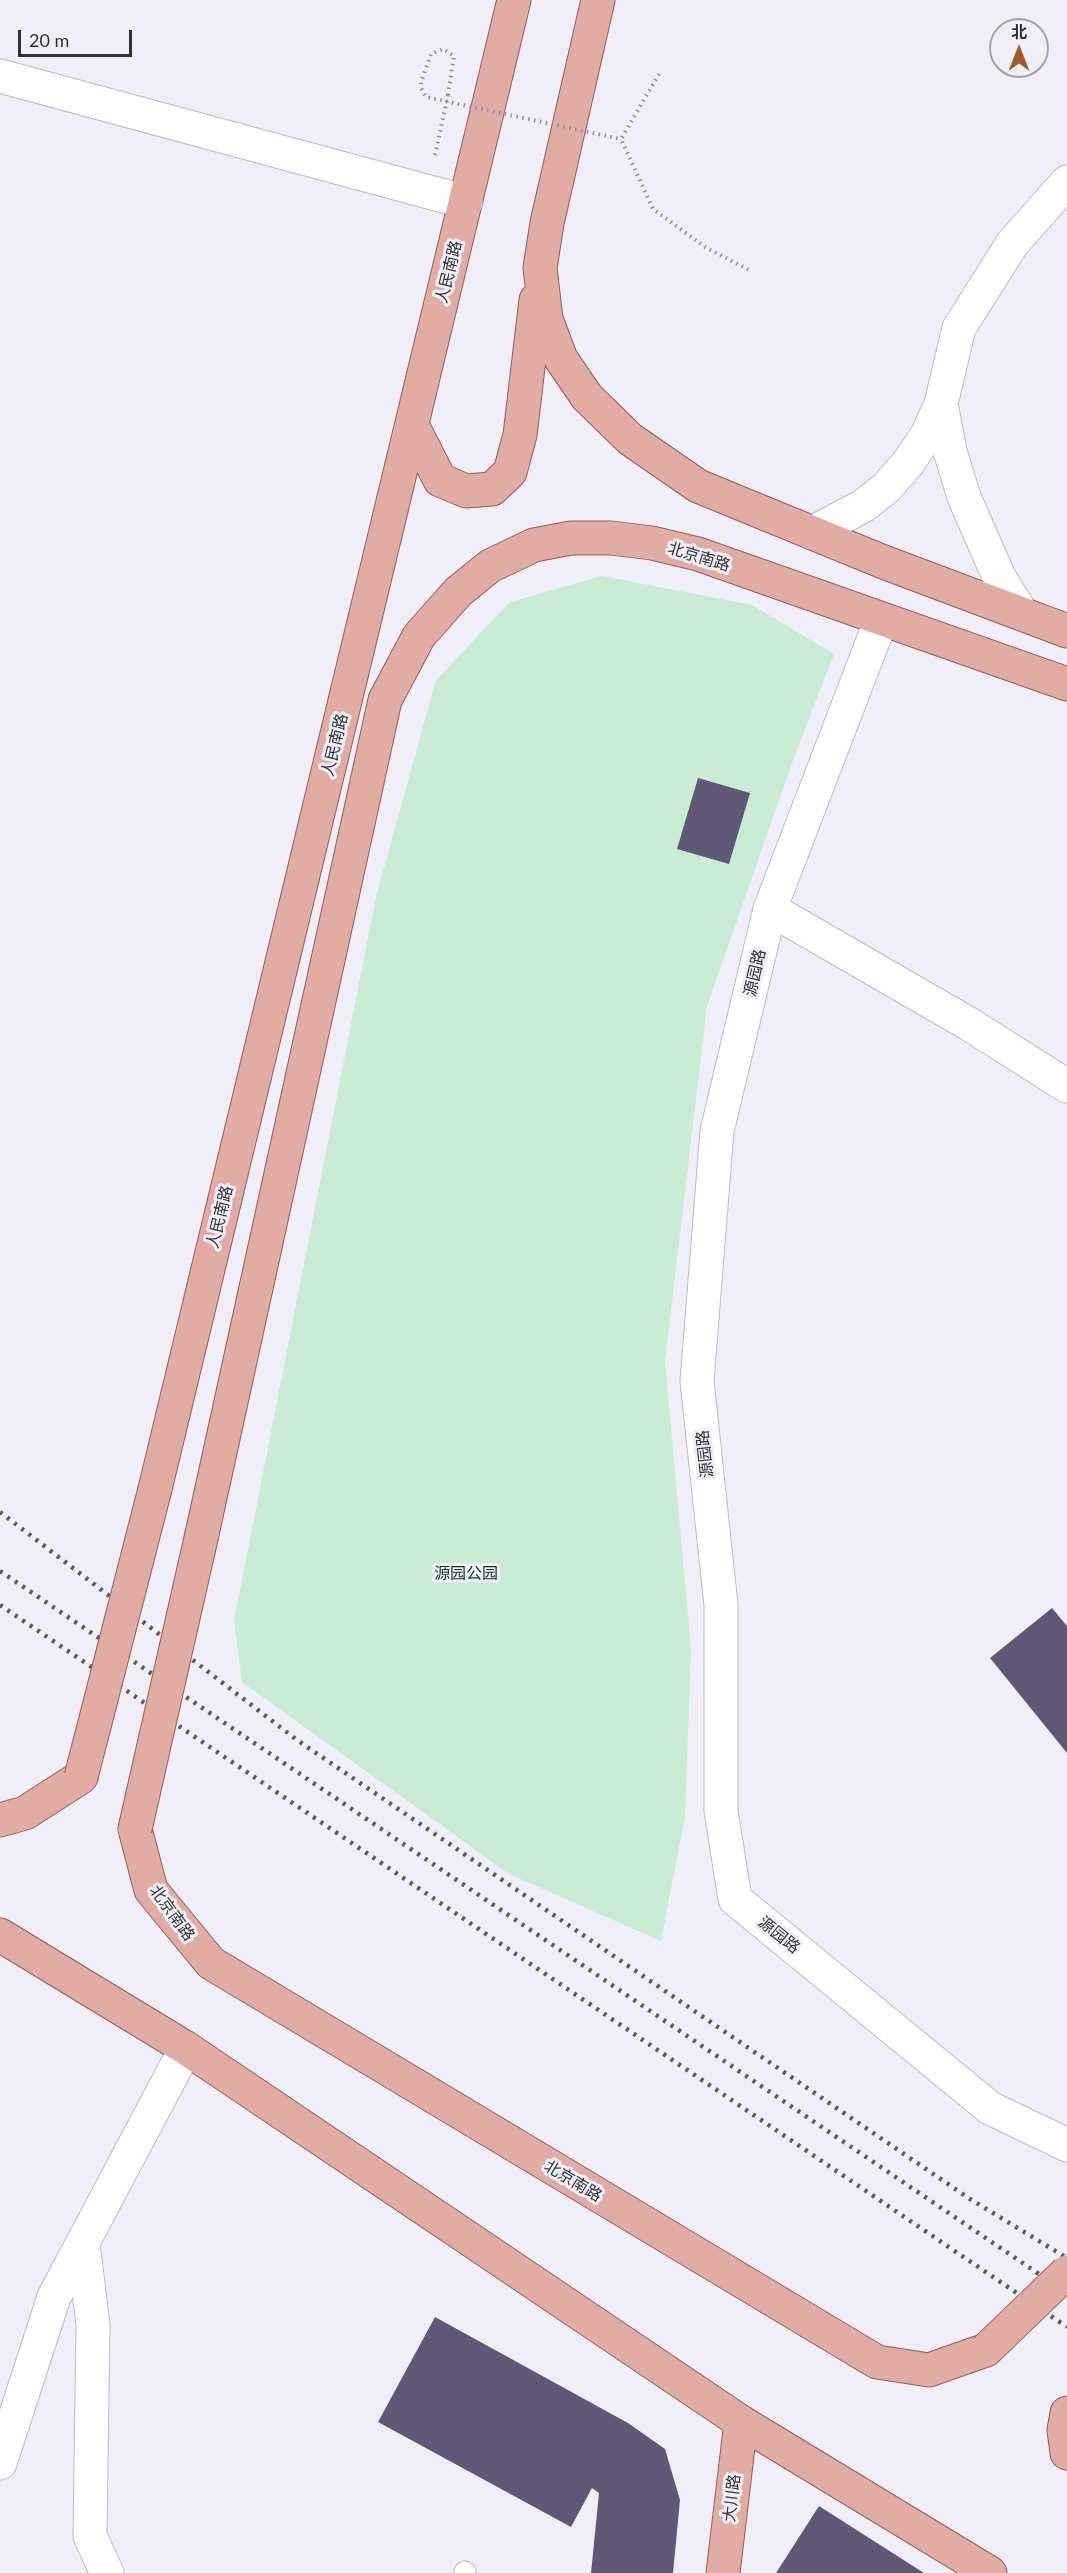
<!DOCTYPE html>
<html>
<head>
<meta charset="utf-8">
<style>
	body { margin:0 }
	#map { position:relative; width:1067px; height:2573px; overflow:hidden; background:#f0eef9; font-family:Lato,"Noto Sans SC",sans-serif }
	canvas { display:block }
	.north { position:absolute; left:989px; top:18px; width:60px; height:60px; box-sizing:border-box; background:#f0eef9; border:2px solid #a4a2ab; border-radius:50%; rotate:0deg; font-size:16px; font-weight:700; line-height:24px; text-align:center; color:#323135 }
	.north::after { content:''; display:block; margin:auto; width:21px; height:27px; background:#9e5d28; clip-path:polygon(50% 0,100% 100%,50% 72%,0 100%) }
	.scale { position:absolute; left:18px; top:30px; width:114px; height:27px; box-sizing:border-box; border:3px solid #323135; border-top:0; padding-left:8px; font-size:18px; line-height:21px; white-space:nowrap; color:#323135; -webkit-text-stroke:4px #f0eef9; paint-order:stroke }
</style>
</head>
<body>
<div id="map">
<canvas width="1067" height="2573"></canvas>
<div class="north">北</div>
<div class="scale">20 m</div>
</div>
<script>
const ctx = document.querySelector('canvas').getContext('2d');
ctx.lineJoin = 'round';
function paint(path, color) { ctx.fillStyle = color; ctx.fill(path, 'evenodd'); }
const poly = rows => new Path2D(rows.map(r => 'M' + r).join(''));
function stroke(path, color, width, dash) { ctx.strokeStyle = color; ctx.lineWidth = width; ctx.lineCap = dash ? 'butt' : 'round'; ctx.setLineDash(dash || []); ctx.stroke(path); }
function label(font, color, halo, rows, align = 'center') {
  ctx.font = font + ' Lato,"Noto Sans SC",sans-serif'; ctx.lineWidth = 6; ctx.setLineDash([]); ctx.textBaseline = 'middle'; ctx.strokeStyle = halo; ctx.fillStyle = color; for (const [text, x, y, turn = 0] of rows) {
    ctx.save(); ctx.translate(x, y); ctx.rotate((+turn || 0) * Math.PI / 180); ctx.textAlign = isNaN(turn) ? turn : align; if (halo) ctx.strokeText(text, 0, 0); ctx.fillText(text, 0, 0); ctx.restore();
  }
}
const green = poly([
	[602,576,752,605,834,654,793,760,707,1006,665,1361,691,1649,685,1816,661,1941,509,1874,242,1682,234,1621,376,897,436,680,510,602]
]);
const building = poly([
	[698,778,750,793,729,864,677,849],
	[1052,1608,1067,1626,1067,1753,990,1658],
	[435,2317,628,2423,665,2449,680,2500,673,2573,591,2573,599,2493,592,2488,571,2527,378,2422],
	[819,2506,924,2573,776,2573]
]);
const path = poly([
	[659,74,621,139,653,209,705,247,751,271],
	[435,155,448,95]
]);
const service = poly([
	[465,2572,465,2573]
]);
const minor = poly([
	[0,76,466,202],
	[941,404,950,451,964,497,999,577,1022,614],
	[812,533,863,506,886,488,908,463,927,435,941,404,959,328,1012,244,1067,182],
	[770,909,969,1024,1067,1086],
	[83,2243,93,2325,90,2536,107,2573],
	[0,2463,54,2297,186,2048]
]);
const tertiary = poly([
	[881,620,770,909,717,1131,697,1381,721,1605,721,1811,735,1899,990,2108,1067,2145]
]);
const primary = poly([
	[598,0,547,223,540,268,546,319,561,359,587,397,630,439,698,486,881,561,1067,631],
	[412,425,440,480,466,491,492,489,510,472,520,435,536,300],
	[155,1489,514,0],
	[202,1534,385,700,419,636,458,592,490,566,534,545,571,538,611,538,652,543,698,554,1067,684],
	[0,1820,25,1813,81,1777],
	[135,1829,151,1890,211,1963,877,2362,929,2370,986,2350],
	[0,1935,186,2048,741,2422,990,2573],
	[1067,2413,1064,2430,1067,2453],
	[723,2573,741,2422]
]);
const rail = poly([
	[0,1512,297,1740,970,2199,1067,2258],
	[0,1571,1067,2293],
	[0,1605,1067,2327]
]);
const pathBridge = poly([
	[448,95,454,56,443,49,431,54,421,82,421,88,426,97,621,139]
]);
const primaryBridge = poly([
	[81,1777,155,1489],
	[135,1829,202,1534],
	[986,2350,1067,2272]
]);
const streetNames = [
	["人民南路",449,272,-76],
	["北京南路",699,557,17],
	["人民南路",335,745,-76],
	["源园路",755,973,-77],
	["人民南路",220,1217,-76],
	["源园路",705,1454,-96],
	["北京南路",172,1913,54],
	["源园路",779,1935,39],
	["北京南路",573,2181,31],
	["大川路",732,2498,-83]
];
const parkNames = [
	["源园公园",466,1574]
];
paint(green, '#c9ead3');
paint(building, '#615878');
stroke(service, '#bdbcc5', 23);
stroke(minor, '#bdbcc5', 35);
stroke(tertiary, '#bdbcc5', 35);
stroke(primary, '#975d56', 35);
stroke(path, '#908f96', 4, [1.5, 4.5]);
stroke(service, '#fff', 21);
stroke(minor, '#fff', 33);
stroke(tertiary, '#fff', 33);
stroke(primary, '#e1aca4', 33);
stroke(rail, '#5c5b61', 4.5, [3, 6]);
stroke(primaryBridge, '#975d56', 35, []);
stroke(pathBridge, '#908f96', 4, [1.5, 4.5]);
stroke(primaryBridge, '#e1aca4', 33);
label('16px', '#323135', '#f0eef9', streetNames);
label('16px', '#0d381f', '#f0eef9', parkNames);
</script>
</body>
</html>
